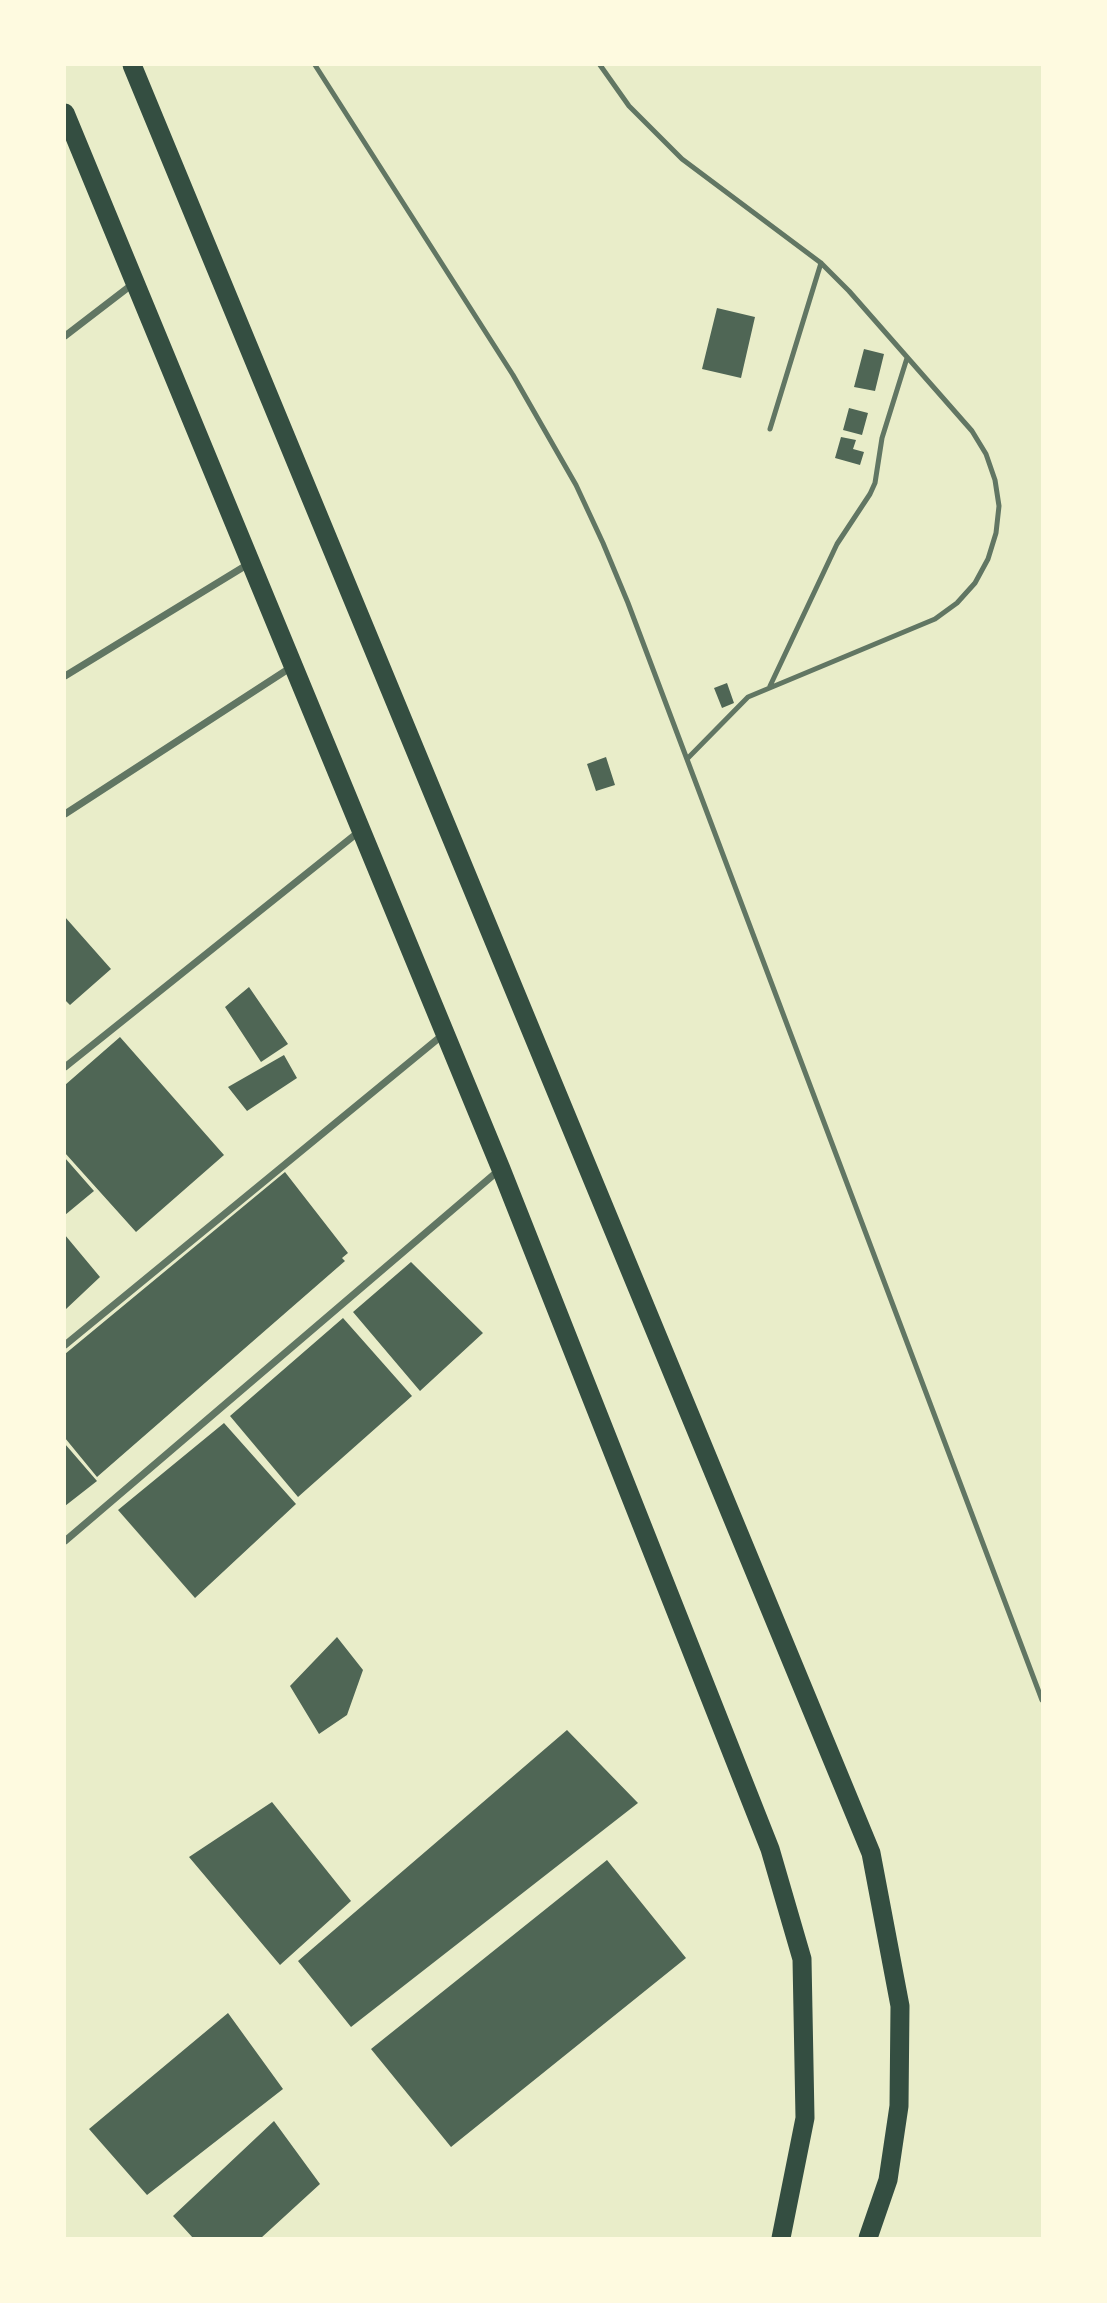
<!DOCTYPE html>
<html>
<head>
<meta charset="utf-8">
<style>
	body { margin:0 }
	#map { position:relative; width:1107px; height:2303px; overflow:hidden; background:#e9edc9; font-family:Poppins,sans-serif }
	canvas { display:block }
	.frame { position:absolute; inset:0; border:66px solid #fefae0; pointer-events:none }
</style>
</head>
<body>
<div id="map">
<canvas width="1107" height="2303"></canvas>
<div class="frame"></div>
</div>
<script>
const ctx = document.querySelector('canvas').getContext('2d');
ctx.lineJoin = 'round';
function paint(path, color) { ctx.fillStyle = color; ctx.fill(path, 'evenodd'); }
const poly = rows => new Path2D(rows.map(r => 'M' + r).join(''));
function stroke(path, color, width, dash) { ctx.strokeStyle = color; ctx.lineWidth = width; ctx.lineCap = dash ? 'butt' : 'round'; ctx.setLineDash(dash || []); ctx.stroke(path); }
const building = poly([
	[717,308,755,317,741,378,702,369],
	[864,349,884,354,875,391,854,387],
	[849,408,868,413,862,435,843,430],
	[841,437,856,440,853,449,864,452,860,465,835,458],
	[727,683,734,703,722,708,714,688],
	[606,757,615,785,596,791,587,764],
	[65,917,111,969,70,1005,65,1000],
	[249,987,288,1044,261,1062,225,1007],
	[120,1037,224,1155,136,1232,65,1153,65,1085],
	[284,1055,297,1078,247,1111,228,1087],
	[65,1158,94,1191,65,1215],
	[285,1172,348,1253,342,1258,345,1261,97,1477,65,1438,65,1354],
	[65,1235,100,1277,65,1310],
	[411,1262,483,1333,420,1391,353,1312],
	[343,1318,412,1396,298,1497,230,1416],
	[224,1423,296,1504,195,1598,118,1510],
	[65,1444,97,1481,65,1506],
	[337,1637,363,1670,347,1715,319,1734,290,1686],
	[567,1730,638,1803,351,2027,298,1961],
	[272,1802,351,1901,280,1965,189,1857],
	[607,1860,686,1958,451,2147,371,2049],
	[228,2013,283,2089,147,2195,89,2129],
	[274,2121,320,2184,261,2238,193,2238,173,2216]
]);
const service = poly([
	[315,65,513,375,576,485,603,543,628,603,1042,1700],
	[600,65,629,106,682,159,821,263,849,291,972,431,986,454,995,480,999,506,996,533,988,559,975,583,957,603,935,619,748,697,687,759],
	[770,429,821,263],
	[770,686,837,544,870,494,875,483,882,438,907,358]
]);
const minor = poly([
	[65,336,134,283],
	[65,676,250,563],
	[65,814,293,666],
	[65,1067,361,830],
	[65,1345,445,1033],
	[65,1541,498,1171]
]);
const trunk = poly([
	[132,65,871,1853,900,2006,899,2106,888,2180,868,2238],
	[65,113,501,1169,770,1849,802,1959,805,2118,781,2238]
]);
paint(building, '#4f6655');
stroke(service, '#617663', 5);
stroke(minor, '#617663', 7);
stroke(trunk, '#344e41', 19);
</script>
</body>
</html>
